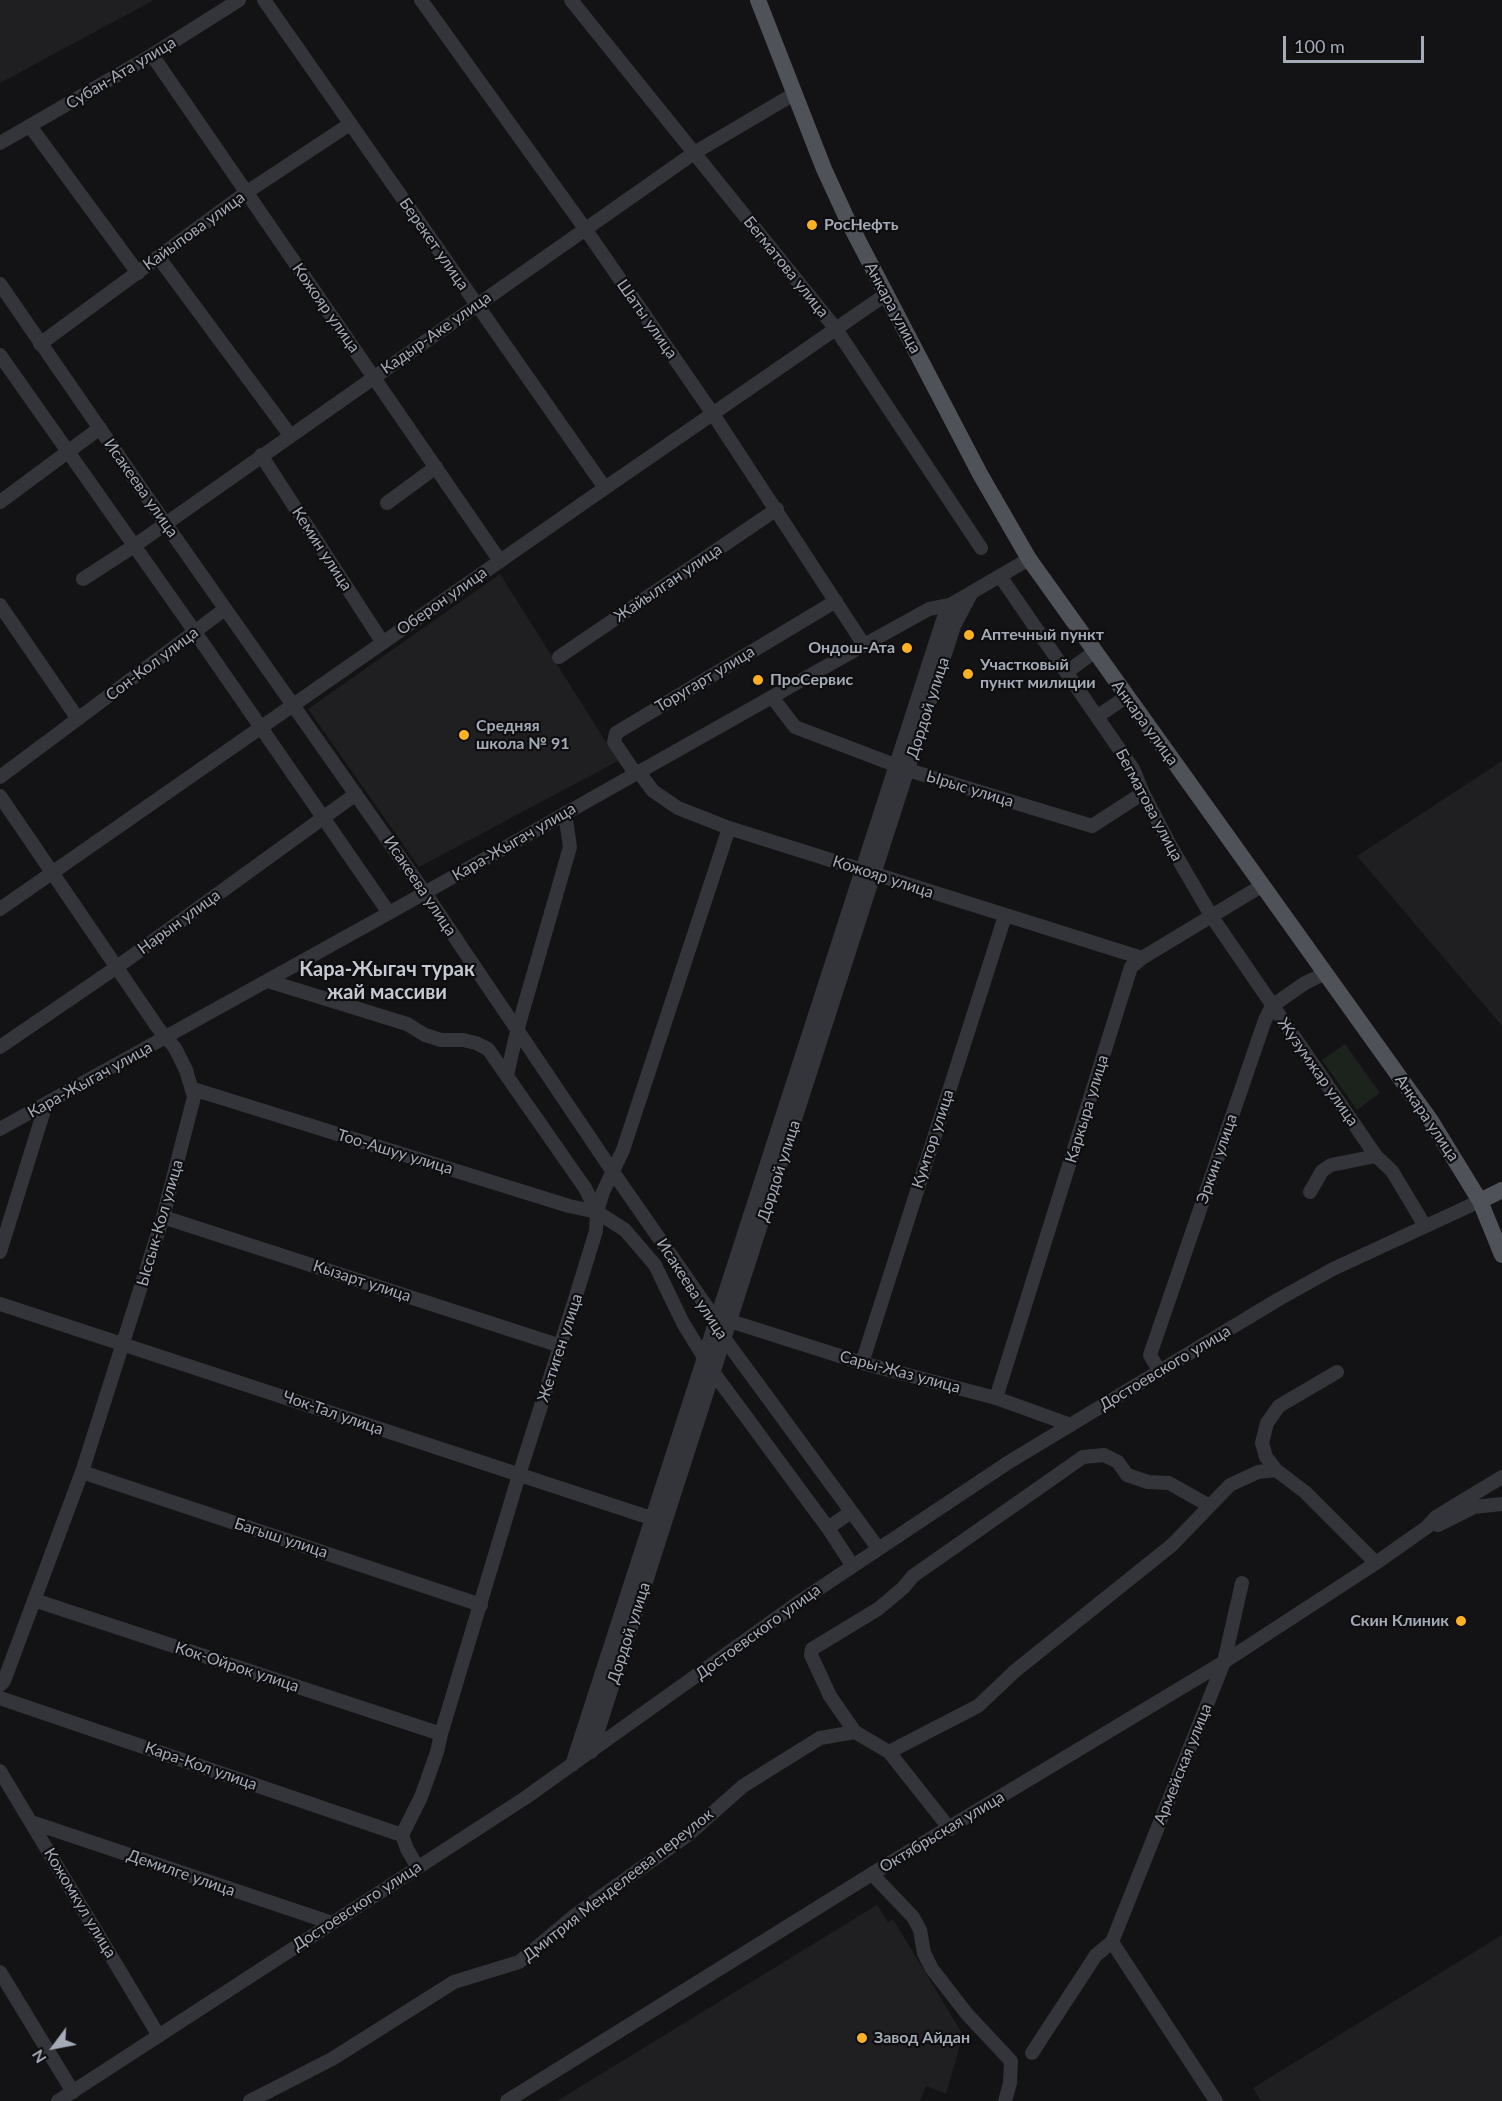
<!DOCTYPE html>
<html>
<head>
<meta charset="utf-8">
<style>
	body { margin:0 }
	#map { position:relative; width:1502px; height:2101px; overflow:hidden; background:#131315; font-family:Lato,sans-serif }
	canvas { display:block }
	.north { position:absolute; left:24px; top:2017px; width:60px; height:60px; -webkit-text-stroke:4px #0e0e10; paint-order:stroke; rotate:238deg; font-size:16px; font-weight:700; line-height:24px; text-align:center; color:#a4aab6 }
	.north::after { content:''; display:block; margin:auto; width:21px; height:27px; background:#a4aab6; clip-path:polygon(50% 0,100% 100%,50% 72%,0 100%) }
	.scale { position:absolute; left:1283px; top:36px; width:141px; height:27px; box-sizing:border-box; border:3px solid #a4aab6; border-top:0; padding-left:8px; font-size:18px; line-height:21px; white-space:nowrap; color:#a4aab6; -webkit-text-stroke:4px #0e0e10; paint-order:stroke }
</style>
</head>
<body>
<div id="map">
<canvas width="1502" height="2101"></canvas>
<div class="north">N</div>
<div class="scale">100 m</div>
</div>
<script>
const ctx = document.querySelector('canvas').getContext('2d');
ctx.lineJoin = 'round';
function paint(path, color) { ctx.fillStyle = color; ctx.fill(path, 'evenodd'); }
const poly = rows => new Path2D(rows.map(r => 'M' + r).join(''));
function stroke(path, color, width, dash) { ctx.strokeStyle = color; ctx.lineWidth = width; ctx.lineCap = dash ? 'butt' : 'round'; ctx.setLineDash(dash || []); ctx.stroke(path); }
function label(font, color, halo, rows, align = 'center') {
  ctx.font = font + ' Lato,sans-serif'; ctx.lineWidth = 4.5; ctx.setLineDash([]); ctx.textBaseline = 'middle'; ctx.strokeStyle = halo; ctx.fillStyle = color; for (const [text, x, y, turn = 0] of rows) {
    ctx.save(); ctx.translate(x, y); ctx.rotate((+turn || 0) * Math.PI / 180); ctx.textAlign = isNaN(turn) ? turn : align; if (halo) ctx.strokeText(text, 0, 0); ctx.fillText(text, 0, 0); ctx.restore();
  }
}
const built = poly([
	[0,0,154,0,0,83],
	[500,574,618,761,419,867,308,709],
	[1502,761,1502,1026,1357,856],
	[877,1905,888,1922,893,1919,963,2035,946,2094,926,2086,920,2101,557,2101],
	[1502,1935,1502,2101,1261,2101,1253,2088]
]);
const green = poly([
	[1345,1044,1380,1093,1357,1110,1322,1060]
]);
const minor = poly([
	[264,0,605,488],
	[421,0,586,230,713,414,864,645],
	[571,0,836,329,981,548],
	[152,55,500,561],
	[30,126,138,273],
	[0,143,152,55,239,0],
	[159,258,290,435],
	[0,284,165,523,425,893,613,1172,716,1320,724,1338,878,1548],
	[40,344,247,192,350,124],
	[0,355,195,632,389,913],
	[261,455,383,643],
	[0,502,100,428],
	[387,503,436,467],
	[1000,576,1133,769,1143,793,1170,845,1212,917,1376,1156,1392,1171,1425,1226],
	[83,579,134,546,694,153,794,94],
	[0,605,78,719],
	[559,657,777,509],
	[1067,672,1094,652],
	[772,697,795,727,908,770,1092,826,1143,793],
	[1098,716,1126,697],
	[638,771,653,791,678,808,729,828,1142,958],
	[635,773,614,742,616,733,836,601],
	[0,777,225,609],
	[0,796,158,1028,175,1048,186,1070,194,1097,163,1217,82,1472,4,1681,0,1685],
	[0,909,605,488,885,295],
	[268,981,407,1024,425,1035,441,1040,463,1040,476,1043,488,1049,585,1188,597,1212,625,1230,655,1265,683,1323,713,1372,828,1528,852,1565],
	[0,1047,117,967,356,794],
	[507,1075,517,1031,570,847,565,813],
	[193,1089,569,1206,597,1212],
	[0,1129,389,913,864,645,929,609,950,605,1029,559],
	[1310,1192,1322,1171,1331,1165,1376,1156],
	[163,1217,561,1346],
	[0,1252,46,1104],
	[0,1304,660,1521],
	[730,1321,862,1363,996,1398,1071,1425],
	[862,1363,1005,916],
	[1160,1372,1150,1355,1265,1020,1272,1006,1305,983,1326,973],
	[996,1398,1131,967,1142,958,1263,885],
	[1276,1470,1266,1457,1262,1443,1267,1423,1279,1406,1337,1372],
	[82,1472,481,1605],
	[1438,1525,1474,1507,1502,1504],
	[828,1528,851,1512],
	[34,1600,441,1734],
	[0,1698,402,1835],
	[591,1752,954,626,972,592],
	[889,1752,978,1706,1015,1671,1172,1545,1230,1485,1258,1472,1276,1470,1305,1492,1376,1563],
	[572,1765,943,620,950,605],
	[0,1771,159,2036],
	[31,1822,332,1923],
	[950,1829,889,1752,855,1732,830,1696,811,1655,812,1649,878,1609,903,1588,913,1576,1083,1457,1104,1455,1118,1462,1127,1475,1148,1482,1169,1483,1208,1505],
	[417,1866,407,1849,402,1835,421,1797,437,1752,441,1734,519,1475,576,1296,596,1231,597,1212,603,1192,623,1150,729,828],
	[872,1874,913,1917,920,1930,924,1953,932,1969,967,2014,1011,2061,1010,2083,1005,2101],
	[1112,1942,1224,1662,1242,1583],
	[1112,1942,1216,2101],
	[0,1972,73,2092],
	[1032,2053,1096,1955,1112,1942],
	[58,2101,525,1798,802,1600,1009,1462,1279,1299,1333,1269,1480,1201],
	[250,2101,332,2059,454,1982,519,1962,574,1916,689,1834,743,1786,820,1738,855,1732],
	[507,2101,875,1872,1224,1662,1376,1563,1427,1527,1436,1517,1502,1477]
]);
const major = poly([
	[758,0,824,169,847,219,980,474,1029,559,1431,1121,1480,1201,1502,1255],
	[1480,1201,1502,1190]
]);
const markers = [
	[812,225,6,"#fcb024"],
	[969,635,6,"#fcb024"],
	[907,648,6,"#fcb024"],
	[968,674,6,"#fcb024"],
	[758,680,6,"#fcb024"],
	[464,735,6,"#fcb024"],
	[1461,1621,6,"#fcb024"],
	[862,2038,6,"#fcb024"]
];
const streetNames = [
	["Субан-Ата улица",121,73,-31],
	["Кайыпова улица",194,231,-36],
	["Берекет улица",434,244,55],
	["Бегматова улица",786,267,51],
	["Кожояр улица",326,308,55],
	["Анкара улица",893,308,62],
	["Шаты улица",647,319,55],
	["Кадыр-Аке улица",436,333,-35],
	["Исакеева улица",141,488,55],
	["Кемин улица",322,549,57],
	["Жайылган улица",668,583,-34],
	["Оберон улица",442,601,-35],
	["Сон-Кол улица",152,664,-37],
	["Торугарт улица",705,679,-31],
	["Дордой улица",928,708,-72],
	["Анкара улица",1145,723,54],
	["Ырыс улица",970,789,17],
	["Бегматова улица",1149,805,62],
	["Кара-Жыгач улица",514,842,-30],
	["Кожояр улица",883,877,18],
	["Исакеева улица",420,886,56],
	["Нарын улица",179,922,-36],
	["Жузумжар улица",1318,1072,55],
	["Кара-Жыгач улица",90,1080,-29],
	["Каркыра улица",1087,1109,-73],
	["Анкара улица",1427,1118,56],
	["Кумтор улица",933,1139,-72],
	["Тоо-Ашуу улица",395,1152,17],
	["Эркин улица",1217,1159,-71],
	["Дордой улица",779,1171,-72],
	["Ыссык-Кол улица",160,1223,-74],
	["Кызарт улица",362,1281,18],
	["Исакеева улица",692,1289,57],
	["Жетиген улица",560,1348,-72],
	["Достоевского улица",1165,1368,-31],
	["Сары-Жаз улица",900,1372,15],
	["Чок-Тал улица",333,1413,19],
	["Багыш улица",281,1538,18],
	["Достоевского улица",758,1632,-36],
	["Дордой улица",629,1633,-72],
	["Кок-Ойрок улица",237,1667,18],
	["Армейская улица",1183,1764,-68],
	["Кара-Кол улица",201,1766,19],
	["Октябрьская улица",942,1832,-31],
	["Демилге улица",181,1873,19],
	["Дмитрия Менделеева переулок",618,1885,-38],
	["Кожомкул улица",80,1903,59],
	["Достоевского улица",357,1906,-33]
];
const poiNames = [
	["РосНефть",824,225],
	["Аптечный пункт",981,635],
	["Ондош-Ата",895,648,"right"],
	["Участковый",980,665],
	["пункт милиции",980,683],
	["ПроСервис",770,680],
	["Средняя",476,726],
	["школа № 91",476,744],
	["Скин Клиник",1449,1621,"right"],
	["Завод Айдан",874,2038]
];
const quarterNames = [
	["Кара-Жыгач турак",387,970],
	["жай массиви",387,993]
];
paint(built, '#1f1f22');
paint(green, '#1b231c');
stroke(minor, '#34353a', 14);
stroke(major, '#505259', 16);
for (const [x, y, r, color] of markers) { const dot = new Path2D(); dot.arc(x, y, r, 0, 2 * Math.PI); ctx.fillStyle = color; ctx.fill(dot); stroke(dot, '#0e0e10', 2); }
label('16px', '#a4aab6', '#0e0e10', streetNames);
label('bold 16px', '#a4aab6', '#0e0e10', poiNames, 'left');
label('bold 20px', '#c5c9d2', '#0e0e10', quarterNames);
</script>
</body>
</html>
